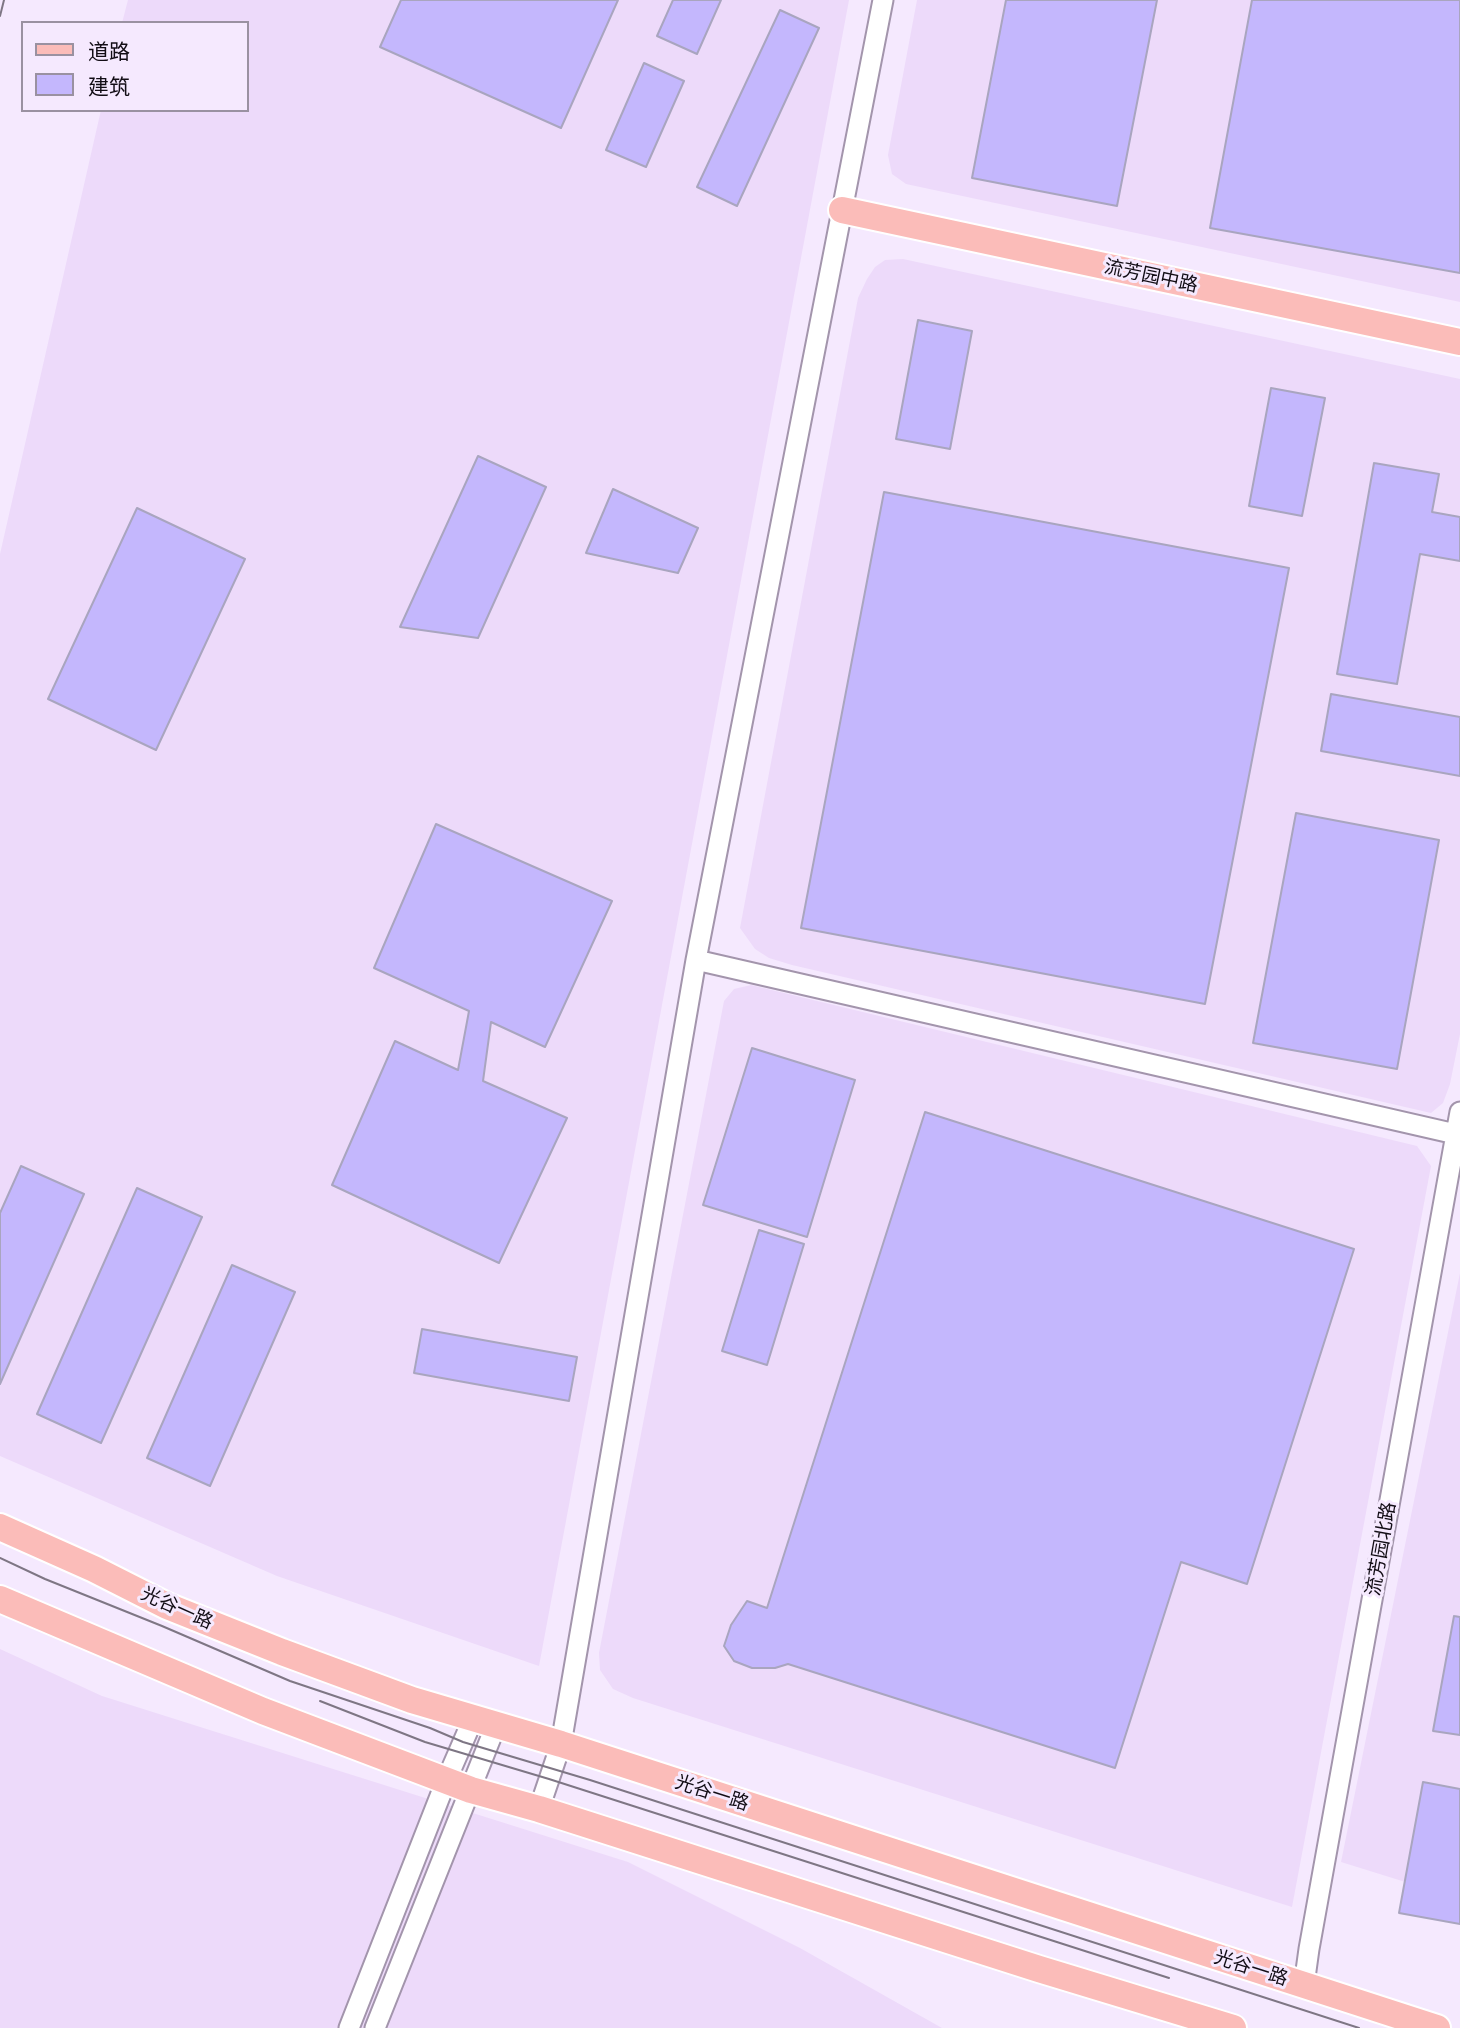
<!DOCTYPE html>
<html>
<head>
<meta charset="utf-8">
<style>
	body { margin:0 }
	#map { position:relative; width:1460px; height:2028px; overflow:hidden; background:#f5e9fe; font-family:"Golos Text","Noto Sans SC",sans-serif }
	canvas { display:block }
	.legend { position:absolute; left:21px; top:21px; width:228px; height:91px; box-sizing:border-box; background:#f5e9fe; border:2px solid #9a91a1; margin:0; padding:9px 12px; list-style:none; font-size:21px; color:#120d15 }
	.legend li { display:flex; align-items:center; gap:14px; height:35px }
	.legend b { width:35px; border:2px solid #9a91a1 }
</style>
</head>
<body>
<div id="map">
<canvas width="1460" height="2028"></canvas>
<ul class="legend">
<li><b style="height:9px;background:#fbbcb9"></b>道路</li>
<li><b style="height:19px;background:#c4b7fd"></b>建筑</li>
</ul>
</div>
<script>
const ctx = document.querySelector('canvas').getContext('2d');
ctx.lineJoin = 'round';
function paint(path, color) { ctx.fillStyle = color; ctx.fill(path, 'evenodd'); }
const poly = rows => new Path2D(rows.map(r => 'M' + r).join(''));
function stroke(path, color, width, dash) { ctx.strokeStyle = color; ctx.lineWidth = width; ctx.lineCap = dash ? 'butt' : 'round'; ctx.setLineDash(dash || []); ctx.stroke(path); }
function label(font, color, halo, rows, align = 'center') {
  ctx.font = font + ' "Golos Text","Noto Sans SC",sans-serif'; ctx.lineWidth = 6; ctx.setLineDash([]); ctx.textBaseline = 'middle'; ctx.strokeStyle = halo; ctx.fillStyle = color; for (const [text, x, y, turn = 0] of rows) {
    ctx.save(); ctx.translate(x, y); ctx.rotate((+turn || 0) * Math.PI / 180); ctx.textAlign = isNaN(turn) ? turn : align; if (halo) ctx.strokeText(text, 0, 0); ctx.fillText(text, 0, 0); ctx.restore();
  }
}
const built = poly([
	[128,0,849,0,539,1666,277,1576,0,1456,0,554,101,110,247,110,247,23,122,23],
	[917,0,1460,0,1460,302,906,184,892,174,888,155],
	[903,259,1460,379,1460,1034,1450,1084,1443,1103,1431,1113,792,965,769,958,755,949,740,928,858,298,867,279,875,267,885,260],
	[751,985,1417,1146,1431,1166,1292,1907,633,1698,613,1689,600,1670,599,1653,724,1001,734,989],
	[1460,1273,1460,1899,1341,1862],
	[0,1649,102,1696,628,1862,800,1948,942,2028,0,2028]
]);
const building = poly([
	[401,0,618,0,561,128,380,47,401,0],
	[673,0,721,0,697,54,657,36,673,0],
	[1006,0,1157,0,1117,206,972,178,1006,0],
	[1252,0,1460,0,1460,273,1210,228,1252,0],
	[780,10,819,28,737,206,697,187,780,10],
	[644,63,684,81,646,167,606,150,644,63],
	[918,320,972,331,950,449,896,439,918,320],
	[1271,388,1325,398,1302,516,1249,506,1271,388],
	[478,456,546,487,478,638,400,627,478,456],
	[1374,463,1439,474,1432,512,1460,517,1460,561,1420,554,1397,684,1337,674,1374,463],
	[613,489,698,528,678,573,586,553,613,489],
	[884,492,1289,568,1205,1004,801,928,884,492],
	[137,508,245,559,156,750,48,699,137,508],
	[1331,694,1460,717,1460,776,1321,751,1331,694],
	[1296,813,1439,840,1397,1069,1253,1043,1296,813],
	[436,824,612,901,545,1047,491,1022,483,1081,567,1118,499,1263,332,1185,395,1041,458,1070,469,1011,374,968,436,824],
	[752,1048,855,1080,807,1237,703,1205,752,1048],
	[925,1112,1354,1249,1247,1584,1181,1562,1115,1768,788,1664,775,1668,752,1668,734,1661,724,1646,731,1625,747,1601,767,1608,925,1112],
	[21,1166,84,1194,0,1384,0,1213,21,1166],
	[137,1188,202,1217,101,1443,37,1414,137,1188],
	[759,1230,804,1244,767,1365,722,1351,759,1230],
	[232,1265,295,1292,210,1486,147,1458,232,1265],
	[422,1329,577,1357,569,1401,414,1373,422,1329],
	[1454,1616,1460,1617,1460,1735,1433,1731,1454,1616],
	[1423,1782,1460,1789,1460,1924,1399,1913,1423,1782]
]);
const minor = poly([
	[696,960,1460,1135],
	[539,1809,561,1744,696,960,883,0],
	[1304,1985,1309,1949,1460,1112],
	[349,2028,446,1781,473,1719],
	[375,2028,496,1725]
]);
const major = poly([
	[842,210,1460,342],
	[0,1527,94,1569,167,1606,282,1652,412,1700,561,1744,1437,2028],
	[0,1599,263,1711,471,1790,539,1809,1039,1969,1233,2028]
]);
const tram = poly([
	[0,16,4,0],
	[0,1558,45,1579,162,1626,290,1681,430,1728,463,1742,590,1780,1359,2028],
	[320,1701,425,1742,549,1779,1169,1978]
]);
const streetNames = [
	["流芳园中路",1151,276,12],
	["流芳园北路",1381,1549,-80],
	["光谷一路",177,1608,24],
	["光谷一路",712,1793,18],
	["光谷一路",1251,1968,18]
];
paint(built, '#eddafa');
paint(building, '#c4b7fd');
stroke(building, '#a9a5bf', 2);
stroke(minor, '#a395ac', 23);
stroke(major, '#fff', 30);
stroke(minor, '#fff', 19);
stroke(major, '#fbbcb9', 26);
stroke(tram, '#7e7684', 2);
label('19px', '#120d15', '#f5e9fe', streetNames);
</script>
</body>
</html>
